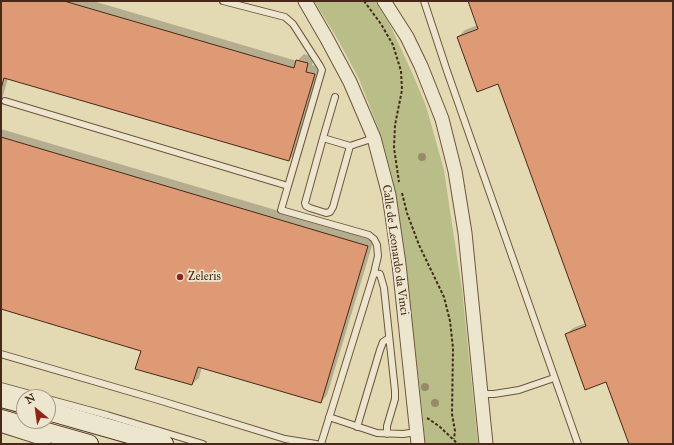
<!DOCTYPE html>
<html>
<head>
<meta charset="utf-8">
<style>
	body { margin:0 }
	#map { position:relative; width:674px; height:445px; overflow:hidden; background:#e3d9b3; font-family:"IM FELL Great Primer",serif }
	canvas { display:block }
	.frame { position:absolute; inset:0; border:2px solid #482818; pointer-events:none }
	.north { position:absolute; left:16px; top:389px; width:40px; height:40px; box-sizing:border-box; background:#ede6ce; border:1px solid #ab9a85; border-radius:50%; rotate:331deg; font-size:11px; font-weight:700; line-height:16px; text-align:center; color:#482818 }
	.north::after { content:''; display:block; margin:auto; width:14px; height:18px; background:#8f2418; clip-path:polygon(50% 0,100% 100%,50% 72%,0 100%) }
</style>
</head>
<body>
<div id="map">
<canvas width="674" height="445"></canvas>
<div class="frame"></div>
<div class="north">N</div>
</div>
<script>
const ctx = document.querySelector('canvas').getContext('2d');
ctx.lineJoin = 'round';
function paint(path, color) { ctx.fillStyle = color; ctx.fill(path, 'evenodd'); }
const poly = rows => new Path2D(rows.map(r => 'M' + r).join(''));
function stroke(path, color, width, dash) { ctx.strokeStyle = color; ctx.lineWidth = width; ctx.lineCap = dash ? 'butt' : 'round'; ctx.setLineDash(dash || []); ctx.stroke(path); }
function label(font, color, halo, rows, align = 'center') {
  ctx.font = font + ' "IM FELL Great Primer",serif'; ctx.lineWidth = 3.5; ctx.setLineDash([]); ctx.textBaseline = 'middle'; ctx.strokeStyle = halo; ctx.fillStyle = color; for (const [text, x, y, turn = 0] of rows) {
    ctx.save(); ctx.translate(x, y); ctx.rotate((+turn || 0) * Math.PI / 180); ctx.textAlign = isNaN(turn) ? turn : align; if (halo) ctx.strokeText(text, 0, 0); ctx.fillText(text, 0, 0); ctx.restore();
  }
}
const green = poly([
	[314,1,375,1,390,25,414,77,426,106,444,170,450,211,462,289,478,444,425,444,423,417,406,270,399,213,393,181,381,135,359,79,337,38]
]);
const shadow = poly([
	[1,1,93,1,297,61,304,54,314,57,312,65,321,68,296,153,289,160,8,78,1,103],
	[469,1,673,1,673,444,630,444,607,380,566,335,573,328,586,323,499,83,458,37,465,30,478,25],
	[1,129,374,239,327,395,321,402,202,367,199,378,192,384,142,350,1,308]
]);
const building = poly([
	[1,1,64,1,294,68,296,60,308,63,306,72,315,74,289,161,4,78,1,89,1,1],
	[468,1,673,1,673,444,629,444,606,382,585,390,565,334,586,326,498,84,477,92,457,37,478,29,468,1],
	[1,137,368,246,321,403,198,367,192,385,135,369,141,351,1,309,1,137]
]);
const path = poly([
	[364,1,381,24,393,45,401,71,402,90,395,125,394,148,399,182],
	[402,193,407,213,419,245,444,297,450,321,453,348,452,414,455,431,454,439],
	[427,418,439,426,458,444]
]);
const service = poly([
	[424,1,447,71,578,444],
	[335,97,323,138,350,146,374,138],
	[5,101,288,186,322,70,320,66,293,24,285,17,223,1],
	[323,138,305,203,306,206,310,208,326,213,330,212,333,207,350,146],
	[288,186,281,210,369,235,374,239,377,245,378,256,374,273,321,444],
	[374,273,380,274,384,288,395,391,395,399,387,426,387,434],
	[1,354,155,399,285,439,316,444],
	[1,386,41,397],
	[481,394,494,394,519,390,554,378],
	[48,399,107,415,203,444],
	[329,417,377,433,403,434,417,432],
	[357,427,380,350,383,342,389,338],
	[1,429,48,444]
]);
const minor = poly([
	[305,1,327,39,350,82,374,138,389,195,399,264,418,444],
	[384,1,407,37,421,66,442,119,455,171,465,233,486,444]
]);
const secondary = poly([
	[1,398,24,404],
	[48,411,164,444],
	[1,419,89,444]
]);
const trees = [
	[422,157],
	[425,387],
	[435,403]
];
const markers = [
	[180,277,4,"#8f2418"]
];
const streetNames = [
	["Calle de Leonardo da Vinci",395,250,82]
];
const poiNames = [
	["Zeleris",188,277]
];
paint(green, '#b9be89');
paint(shadow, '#0003');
paint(building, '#dd9a74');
stroke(building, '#482818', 1);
stroke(service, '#6f543f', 8);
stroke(minor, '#6f543f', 15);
stroke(secondary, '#482818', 20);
stroke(path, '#482818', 2, [3, 2]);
stroke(service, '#ede6ce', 6);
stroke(minor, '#ede6ce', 13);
stroke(secondary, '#ede6ce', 18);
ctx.fillStyle = '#9a886a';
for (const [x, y] of trees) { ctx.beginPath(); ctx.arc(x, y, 4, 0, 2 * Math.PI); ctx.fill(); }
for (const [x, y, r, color] of markers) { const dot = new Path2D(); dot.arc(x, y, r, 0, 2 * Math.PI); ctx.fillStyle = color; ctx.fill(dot); stroke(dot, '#ede6ce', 1.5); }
label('12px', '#482818', '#ede6ce', streetNames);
label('12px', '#482818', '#ede6ce', poiNames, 'left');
</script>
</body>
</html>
